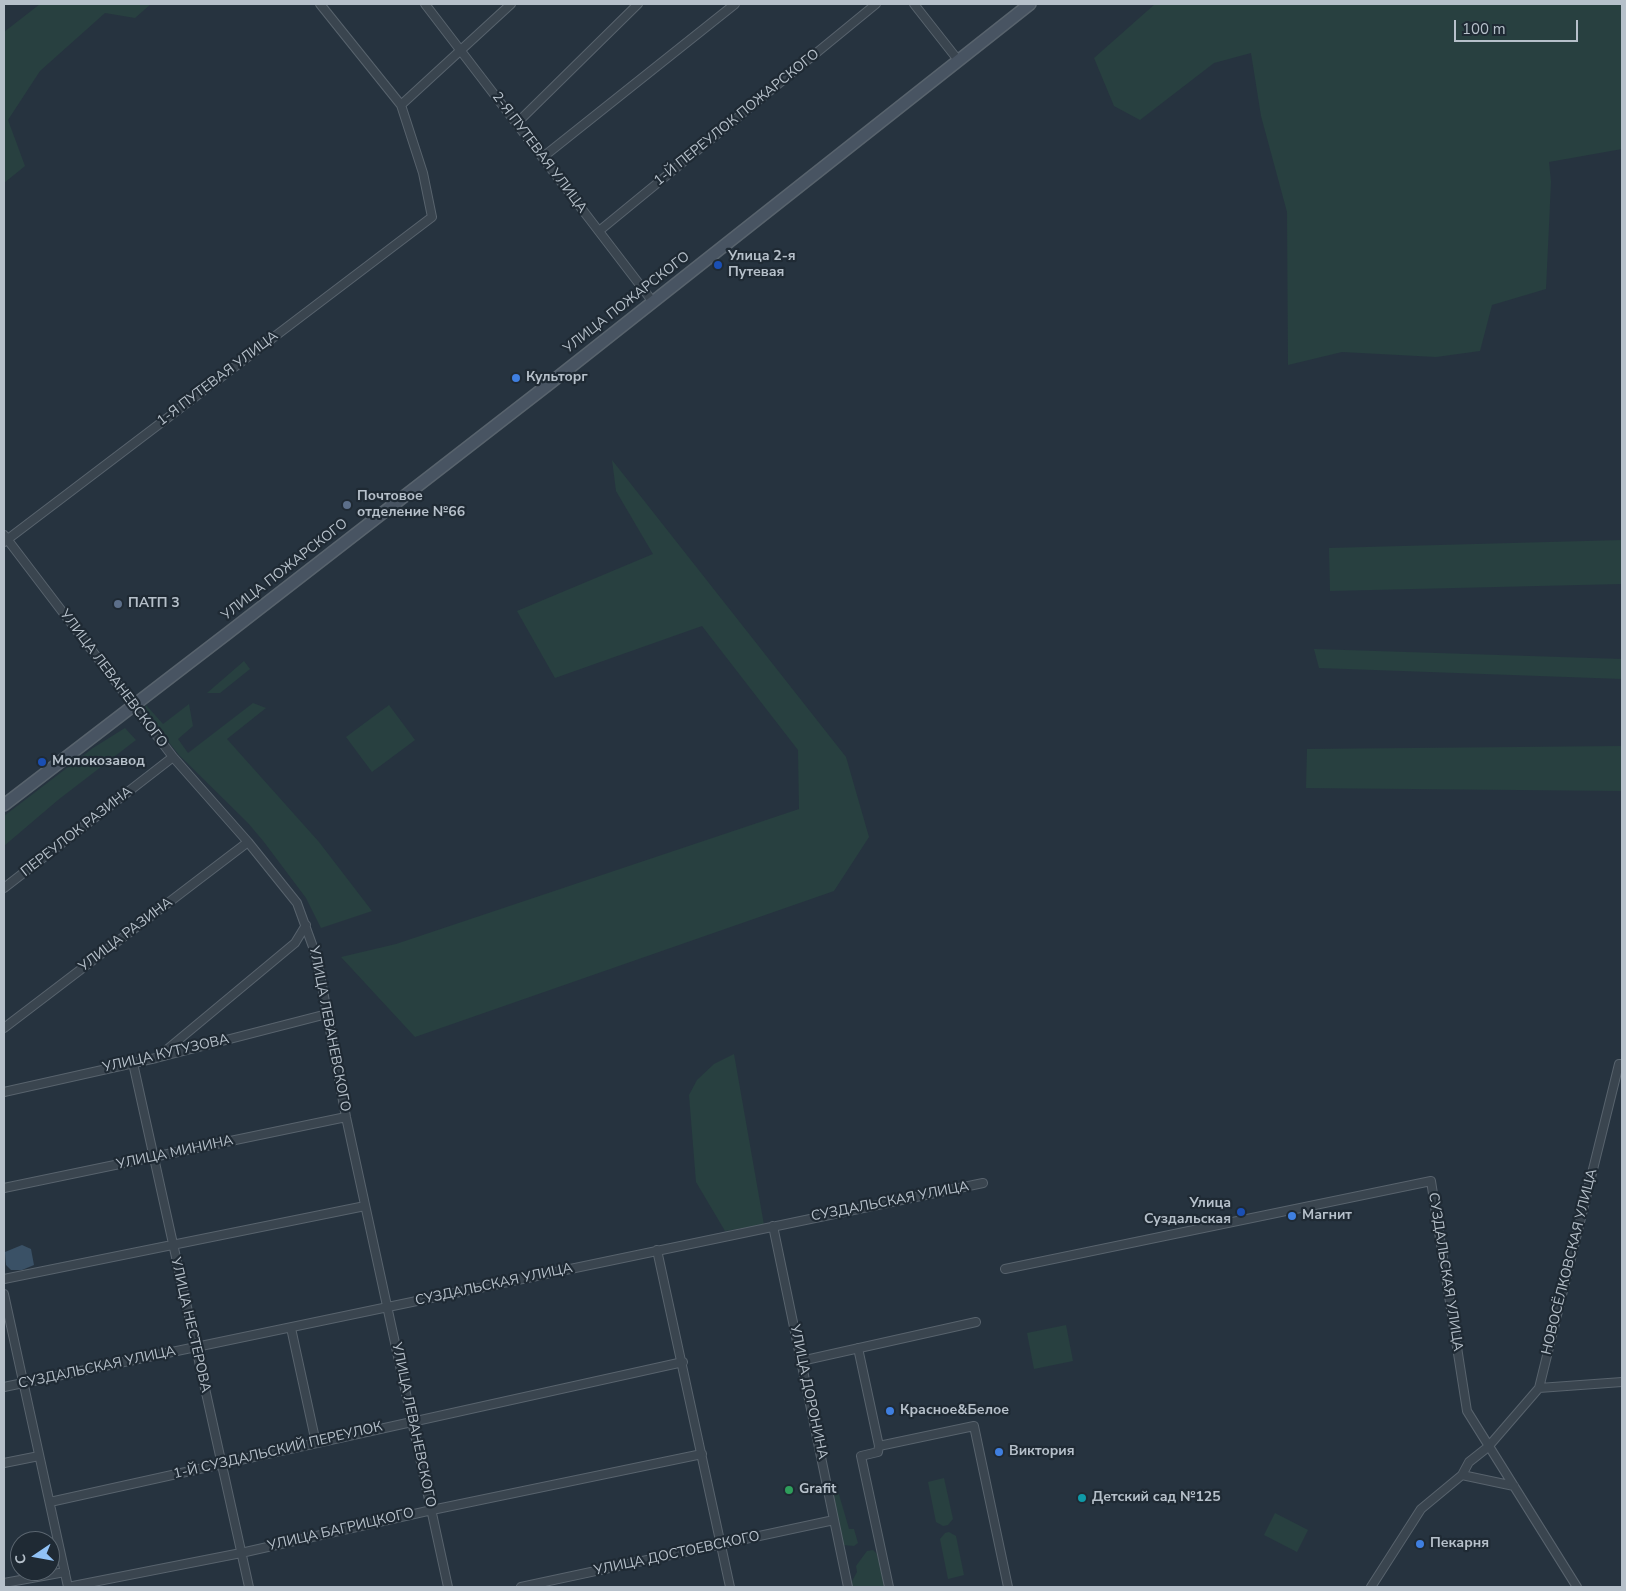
<!DOCTYPE html>
<html>
<head>
<meta charset="utf-8">
<style>
	body { margin:0 }
	#map { position:relative; width:1626px; height:1591px; overflow:hidden; background:#26333f; font-family:"Nunito Sans",sans-serif }
	canvas { display:block }
	.frame { position:absolute; inset:0; border:5px solid #b6c0ca; pointer-events:none }
	.north { position:absolute; left:10px; top:1531px; width:50px; height:50px; box-sizing:border-box; background:#1f2a34; border:1px solid #5b6670; border-radius:50%; rotate:258deg; font-size:14px; font-weight:700; line-height:20px; text-align:center; color:#b6c0ca }
	.north::after { content:''; display:block; margin:auto; width:18px; height:22px; background:#90c1f5; clip-path:polygon(50% 0,100% 100%,50% 72%,0 100%) }
	.scale { position:absolute; left:1454px; top:20px; width:124px; height:22px; box-sizing:border-box; border:2px solid #b6c0ca; border-top:0; padding-left:6px; font-size:15px; line-height:18px; white-space:nowrap; color:#b6c0ca; -webkit-text-stroke:4px #1f2a34; paint-order:stroke }
</style>
</head>
<body>
<div id="map">
<canvas width="1626" height="1591"></canvas>
<div class="frame"></div>
<div class="north">С</div>
<div class="scale">100 m</div>
</div>
<script>
const ctx = document.querySelector('canvas').getContext('2d');
ctx.lineJoin = 'round';
function paint(path, color) { ctx.fillStyle = color; ctx.fill(path, 'evenodd'); }
const poly = rows => new Path2D(rows.map(r => 'M' + r).join(''));
function stroke(path, color, width, dash) { ctx.strokeStyle = color; ctx.lineWidth = width; ctx.lineCap = dash ? 'butt' : 'round'; ctx.setLineDash(dash || []); ctx.stroke(path); }
function label(font, color, halo, rows, align = 'center') {
  ctx.font = font + ' "Nunito Sans",sans-serif'; ctx.lineWidth = 4.5; ctx.setLineDash([]); ctx.textBaseline = 'middle'; ctx.strokeStyle = halo; ctx.fillStyle = color; for (const [text, x, y, turn = 0] of rows) {
    ctx.save(); ctx.translate(x, y); ctx.rotate((+turn || 0) * Math.PI / 180); ctx.textAlign = isNaN(turn) ? turn : align; if (halo) ctx.strokeText(text, 0, 0); ctx.fillText(text, 0, 0); ctx.restore();
  }
}
const green = poly([
	[40,4,151,4,135,18,105,13,40,71,8,120,25,166,4,183,4,32],
	[1155,4,1622,4,1622,149,1549,162,1551,182,1546,289,1492,305,1480,351,1436,357,1342,352,1288,365,1287,212,1261,116,1251,53,1214,63,1140,120,1114,106,1094,58],
	[612,460,846,757,869,837,834,891,415,1037,341,957,396,944,799,809,798,750,702,626,555,678,517,611,653,554,616,491],
	[1622,540,1622,584,1330,591,1329,548],
	[1314,649,1622,659,1622,679,1319,668],
	[244,661,250,669,220,693,207,693],
	[253,703,266,708,227,739,319,842,372,911,321,928,306,898,264,842,248,823,179,755,144,711,146,705,163,724,189,704,193,726,178,739,188,753],
	[389,705,415,740,372,772,346,737],
	[125,728,136,740,58,800,4,846,4,816,93,748],
	[1622,746,1622,791,1306,788,1307,749],
	[734,1054,764,1225,725,1231,696,1182,689,1095,697,1080,714,1064],
	[1066,1325,1073,1361,1034,1369,1027,1333],
	[944,1478,953,1519,948,1525,943,1526,936,1522,928,1482],
	[830,1484,836,1484,849,1529,854,1529,858,1543,854,1546,843,1545],
	[1275,1513,1308,1530,1297,1552,1264,1535],
	[949,1532,956,1536,964,1575,948,1579,940,1539,945,1533],
	[873,1550,877,1554,882,1571,884,1585,883,1587,851,1587,851,1583,857,1572,856,1566,867,1551]
]);
const water = poly([
	[22,1245,31,1249,34,1265,22,1270,11,1270,6,1265,5,1252]
]);
const street = poly([
	[425,4,653,302],
	[914,4,958,60],
	[401,105,511,4],
	[517,123,638,4],
	[543,157,735,4],
	[599,231,876,4],
	[4,535,173,757,248,842,297,903,317,958,346,1117,448,1587],
	[4,542,432,217,423,173,401,105,320,4],
	[4,888,173,757],
	[4,1028,248,842],
	[158,1057,295,943,306,925],
	[133,1063,249,1587],
	[4,1092,156,1058,327,1014],
	[4,1188,346,1117],
	[773,1226,848,1587],
	[657,1250,730,1587],
	[1005,1269,1431,1181,1467,1411,1577,1587],
	[4,1279,365,1206],
	[4,1294,68,1587],
	[291,1328,316,1443],
	[858,1348,879,1446,974,1426,1008,1587],
	[801,1361,976,1322],
	[4,1387,983,1183],
	[1539,1388,1622,1382],
	[879,1446,878,1452,861,1456,889,1587],
	[4,1463,39,1456],
	[1462,1475,1514,1486],
	[50,1502,683,1362],
	[4,1583,65,1572],
	[68,1587,241,1553,432,1510,702,1454],
	[521,1587,834,1520],
	[1371,1587,1421,1509,1462,1475,1469,1462,1488,1447,1539,1388,1619,1064,1622,1064]
]);
const secondary = poly([
	[4,805,228,633,549,384,1030,4]
]);
const markers = [
	[718,265,5,"#1a4fb4"],
	[516,378,5,"#3f7fe0"],
	[347,505,5,"#5c6f8a"],
	[118,604,5,"#5c6f8a"],
	[42,762,5,"#1a4fb4"],
	[1241,1212,5,"#1a4fb4"],
	[1292,1216,5,"#3f7fe0"],
	[890,1411,5,"#3f7fe0"],
	[999,1452,5,"#3f7fe0"],
	[789,1490,5,"#2e9e5b"],
	[1082,1498,5,"#0f9aa8"],
	[1420,1544,5,"#3f7fe0"]
];
const streetNames = [
	["1-Й ПЕРЕУЛОК ПОЖАРСКОГО",737,118,-39],
	["2-Я ПУТЕВАЯ УЛИЦА",539,153,53],
	["УЛИЦА ПОЖАРСКОГО",627,303,-38],
	["1-Я ПУТЕВАЯ УЛИЦА",218,379,-37],
	["УЛИЦА ПОЖАРСКОГО",285,570,-38],
	["УЛИЦА ЛЕВАНЕВСКОГО",113,679,53],
	["ПЕРЕУЛОК РАЗИНА",77,832,-38],
	["УЛИЦА РАЗИНА",126,935,-37],
	["УЛИЦА ЛЕВАНЕВСКОГО",329,1029,79],
	["УЛИЦА КУТУЗОВА",166,1054,-13],
	["УЛИЦА МИНИНА",175,1153,-12],
	["СУЗДАЛЬСКАЯ УЛИЦА",890,1202,-11],
	["НОВОСЁЛКОВСКАЯ УЛИЦА",1570,1262,-76],
	["СУЗДАЛЬСКАЯ УЛИЦА",1445,1272,81],
	["СУЗДАЛЬСКАЯ УЛИЦА",494,1285,-12],
	["УЛИЦА НЕСТЕРОВА",190,1325,77],
	["СУЗДАЛЬСКАЯ УЛИЦА",97,1368,-12],
	["УЛИЦА ДОРОНИНА",808,1392,78],
	["УЛИЦА ЛЕВАНЕВСКОГО",413,1425,78],
	["1-Й СУЗДАЛЬСКИЙ ПЕРЕУЛОК",278,1451,-13],
	["УЛИЦА БАГРИЦКОГО",341,1530,-13],
	["УЛИЦА ДОСТОЕВСКОГО",677,1554,-12]
];
const poiNames = [
	["Улица 2-я",728,257],
	["Путевая",728,273],
	["Культорг",526,378],
	["Почтовое",357,497],
	["отделение №66",357,513],
	["ПАТП 3",128,604],
	["Молокозавод",52,762],
	["Улица",1231,1204,"right"],
	["Суздальская",1231,1220,"right"],
	["Магнит",1302,1216],
	["Красное&Белое",900,1411],
	["Виктория",1009,1452],
	["Grafit",799,1490],
	["Детский сад №125",1092,1498],
	["Пекарня",1430,1544]
];
paint(green, '#284040');
paint(water, '#3a5166');
stroke(street, '#58636d', 10);
stroke(secondary, '#58636d', 14);
stroke(street, '#3a454f', 8);
stroke(secondary, '#485462', 11);
for (const [x, y, r, color] of markers) { const dot = new Path2D(); dot.arc(x, y, r, 0, 2 * Math.PI); ctx.fillStyle = color; ctx.fill(dot); stroke(dot, '#1f2a34', 2); }
label('14px', '#b6c0ca', '#1f2a34', streetNames);
label('bold 14px', '#b6c0ca', '#1f2a34', poiNames, 'left');
</script>
</body>
</html>
